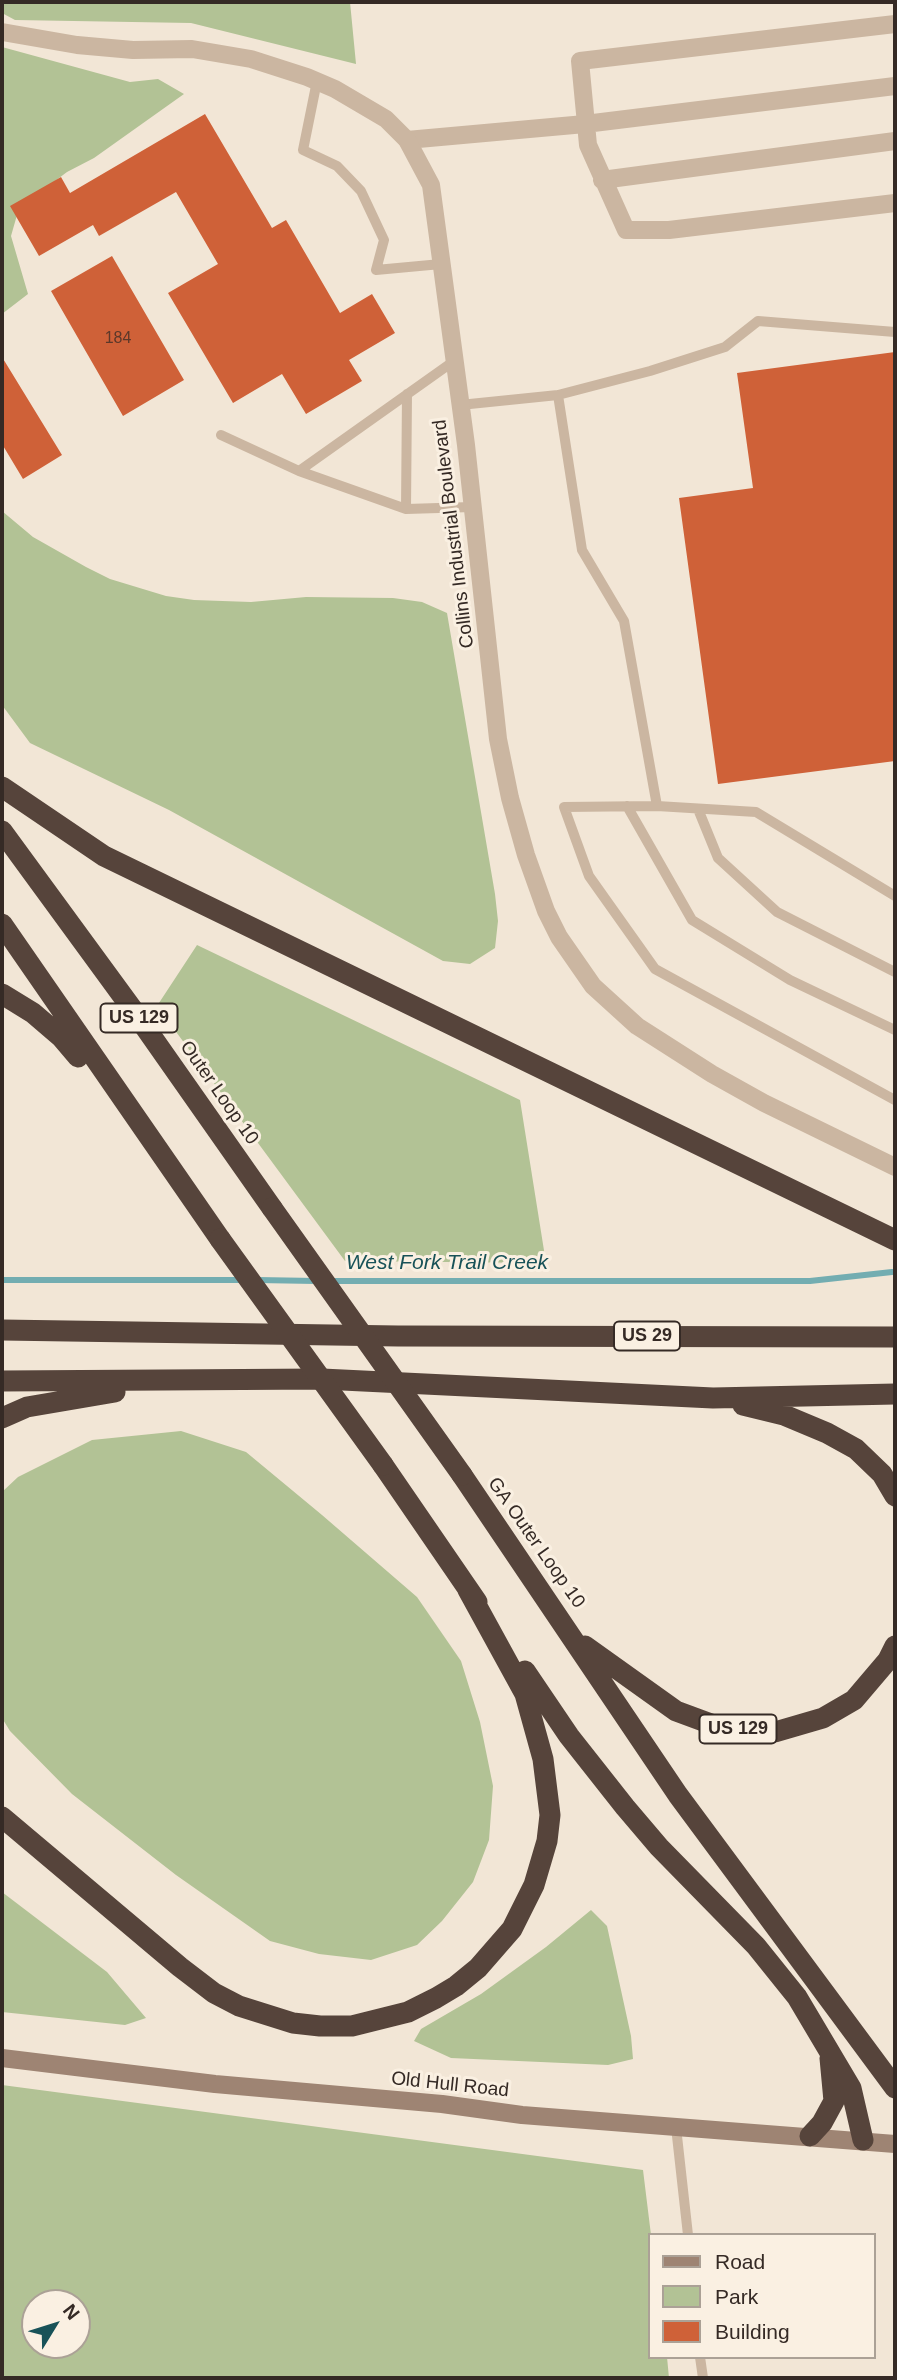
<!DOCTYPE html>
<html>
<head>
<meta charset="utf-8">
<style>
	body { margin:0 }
	#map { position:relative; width:897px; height:2380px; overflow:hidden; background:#f2e6d6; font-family:Helvetica,sans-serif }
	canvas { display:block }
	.frame { position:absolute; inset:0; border:4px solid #352a25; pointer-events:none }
	.legend { position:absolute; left:648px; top:2233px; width:228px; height:126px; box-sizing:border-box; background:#faf0e2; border:2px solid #aba196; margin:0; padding:9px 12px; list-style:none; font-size:21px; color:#352a25 }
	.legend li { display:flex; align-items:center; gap:14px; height:35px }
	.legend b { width:35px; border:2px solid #aba196 }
	.north { position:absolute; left:21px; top:2289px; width:70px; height:70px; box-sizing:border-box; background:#faf0e2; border:2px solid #aba196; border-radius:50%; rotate:52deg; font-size:19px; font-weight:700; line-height:28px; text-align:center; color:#352a25 }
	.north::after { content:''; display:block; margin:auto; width:24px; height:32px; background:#185258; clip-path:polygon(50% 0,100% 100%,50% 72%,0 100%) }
</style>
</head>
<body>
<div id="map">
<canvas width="897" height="2380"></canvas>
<div class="frame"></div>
<ul class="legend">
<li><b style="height:9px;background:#9e8473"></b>Road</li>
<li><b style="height:19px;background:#b2c295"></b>Park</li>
<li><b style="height:19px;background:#cf6138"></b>Building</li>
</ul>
<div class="north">N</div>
</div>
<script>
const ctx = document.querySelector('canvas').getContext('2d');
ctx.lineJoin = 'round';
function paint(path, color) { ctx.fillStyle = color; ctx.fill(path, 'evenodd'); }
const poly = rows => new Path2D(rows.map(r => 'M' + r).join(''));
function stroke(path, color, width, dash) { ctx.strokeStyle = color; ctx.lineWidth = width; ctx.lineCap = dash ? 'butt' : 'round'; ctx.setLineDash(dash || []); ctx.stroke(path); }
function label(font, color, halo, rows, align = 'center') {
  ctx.font = font + ' Helvetica,sans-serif'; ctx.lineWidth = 6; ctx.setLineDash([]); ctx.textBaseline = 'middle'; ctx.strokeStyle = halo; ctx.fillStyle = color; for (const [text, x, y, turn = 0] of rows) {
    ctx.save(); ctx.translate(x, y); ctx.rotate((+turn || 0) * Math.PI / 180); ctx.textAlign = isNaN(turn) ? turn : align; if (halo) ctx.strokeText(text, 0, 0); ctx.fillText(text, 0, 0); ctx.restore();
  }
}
const green = poly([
	[2,2,350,2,356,64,191,23,15,20,2,13],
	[2,47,130,82,158,79,184,94,94,158,67,172,19,208,11,236,28,294,2,314],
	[2,511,33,537,86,567,110,579,166,596,194,600,251,602,306,597,393,598,422,602,447,613,495,894,498,921,495,948,470,964,443,961,169,810,30,743,2,705],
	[197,945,520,1100,546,1263,345,1261,157,1006],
	[181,1431,246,1452,322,1515,417,1597,461,1661,480,1722,493,1786,489,1840,473,1882,442,1921,417,1945,371,1960,319,1954,270,1941,176,1875,72,1794,10,1731,2,1718,2,1492,18,1477,92,1440],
	[2,1892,107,1972,146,2018,125,2025,2,2012],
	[591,1910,607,1926,631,2036,633,2059,608,2065,451,2058,414,2041,421,2029,481,1994,546,1947],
	[2,2085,643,2170,651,2235,650,2357,667,2357,669,2378,2,2378],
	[77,2303,77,2345,35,2345,35,2303]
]);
const stream = poly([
	[2,1280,243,1280],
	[257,1280,316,1281],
	[330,1281,810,1281,892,1272]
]);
const building = poly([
	[205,114,272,228,286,220,340,313,372,294,395,333,349,360,362,381,306,414,282,374,233,403,168,293,218,264,176,192,99,236,93,225,39,256,10,206,61,177,70,193],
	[112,256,184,380,123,416,51,291],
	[895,352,895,761,718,784,679,498,753,488,737,373],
	[2,357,62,455,23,479,2,444]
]);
const service = poly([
	[317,81,303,150,337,166,361,191,384,240,376,270,441,264],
	[558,395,582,550,624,621,657,806,564,807,589,876,655,969,895,1100],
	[460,405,558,395,650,371,725,347,758,321,895,332],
	[221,435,299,471,454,361],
	[299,471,406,509,472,507],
	[406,509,407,394],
	[627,806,692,920,790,980,895,1030],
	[657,806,756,812,895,896],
	[698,809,718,858,777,912,895,972],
	[676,2127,688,2235],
	[700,2357,703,2378]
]);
const minor = poly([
	[895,24,580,61,588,145,626,230,669,230,895,203],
	[407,140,585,124,895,86],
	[602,180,895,141]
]);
const tertiary = poly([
	[2,32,77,45,133,50,192,49,251,59,307,77,335,89,386,119,407,140,431,185,466,445,498,739,510,798,526,855,546,911,559,937,593,986,637,1026,712,1074,764,1103,895,1167]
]);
const secondary = poly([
	[2,2058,215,2084,442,2104,522,2115,895,2144]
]);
const motorway = poly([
	[2,787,104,856,895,1240],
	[2,831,133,1010,272,1208],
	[2,924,220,1239],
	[2,994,33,1013,61,1037,78,1057],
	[2,1330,398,1336,895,1337],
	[2,1381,322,1379,713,1398,895,1394],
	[743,1405,784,1415,827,1433,856,1449,882,1474,895,1496],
	[2,1418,27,1407,115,1392],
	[383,1465,477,1602],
	[462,1475,678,1795,895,2088],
	[585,1646,676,1711,722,1728,775,1732,823,1718,854,1700,888,1660,895,1646],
	[525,1671,569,1736,625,1807,659,1847,756,1946,797,1997,851,2088,863,2140],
	[2,1817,180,1967,214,1993,239,2006,293,2023,320,2026,352,2026,408,2012,436,1998,456,1986,478,1968,512,1929,534,1885,547,1841,550,1815,543,1759,525,1694,468,1590],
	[810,2136,822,2123,834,2101,830,2058]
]);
const motorwayBridge = poly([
	[272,1208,462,1475],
	[220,1239,383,1465]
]);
const numberNames = [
	["184",118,339]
];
const shields = [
	[139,1018,77],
	[647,1336,66],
	[738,1729,77]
];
const shieldNames = [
	["US 129",139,1018],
	["US 29",647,1336],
	["US 129",738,1729]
];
const streetNames = [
	["Collins Industrial Boulevard",454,534,-97],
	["Outer Loop 10",219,1093,55],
	["GA Outer Loop 10",536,1543,55],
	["Old Hull Road",450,2085,6]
];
const waterNames = [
	["West Fork Trail Creek",447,1263]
];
paint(green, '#b2c295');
stroke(stream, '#73adb1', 6);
paint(building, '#cf6138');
stroke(service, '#cbb6a1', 10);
stroke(minor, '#cbb6a1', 18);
stroke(tertiary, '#cbb6a1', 18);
stroke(secondary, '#9e8473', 18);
stroke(motorway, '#56443b', 21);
stroke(motorwayBridge, '#56443b', 21);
label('16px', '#5c382a', null, numberNames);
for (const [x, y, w] of shields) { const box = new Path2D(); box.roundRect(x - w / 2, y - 14.5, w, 29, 5); ctx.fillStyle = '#faf0e2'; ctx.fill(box); stroke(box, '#352a25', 2); }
label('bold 18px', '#352a25', null, shieldNames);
label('19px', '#352a25', '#faf0e2', streetNames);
label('italic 21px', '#185258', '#faf0e2', waterNames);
</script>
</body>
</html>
